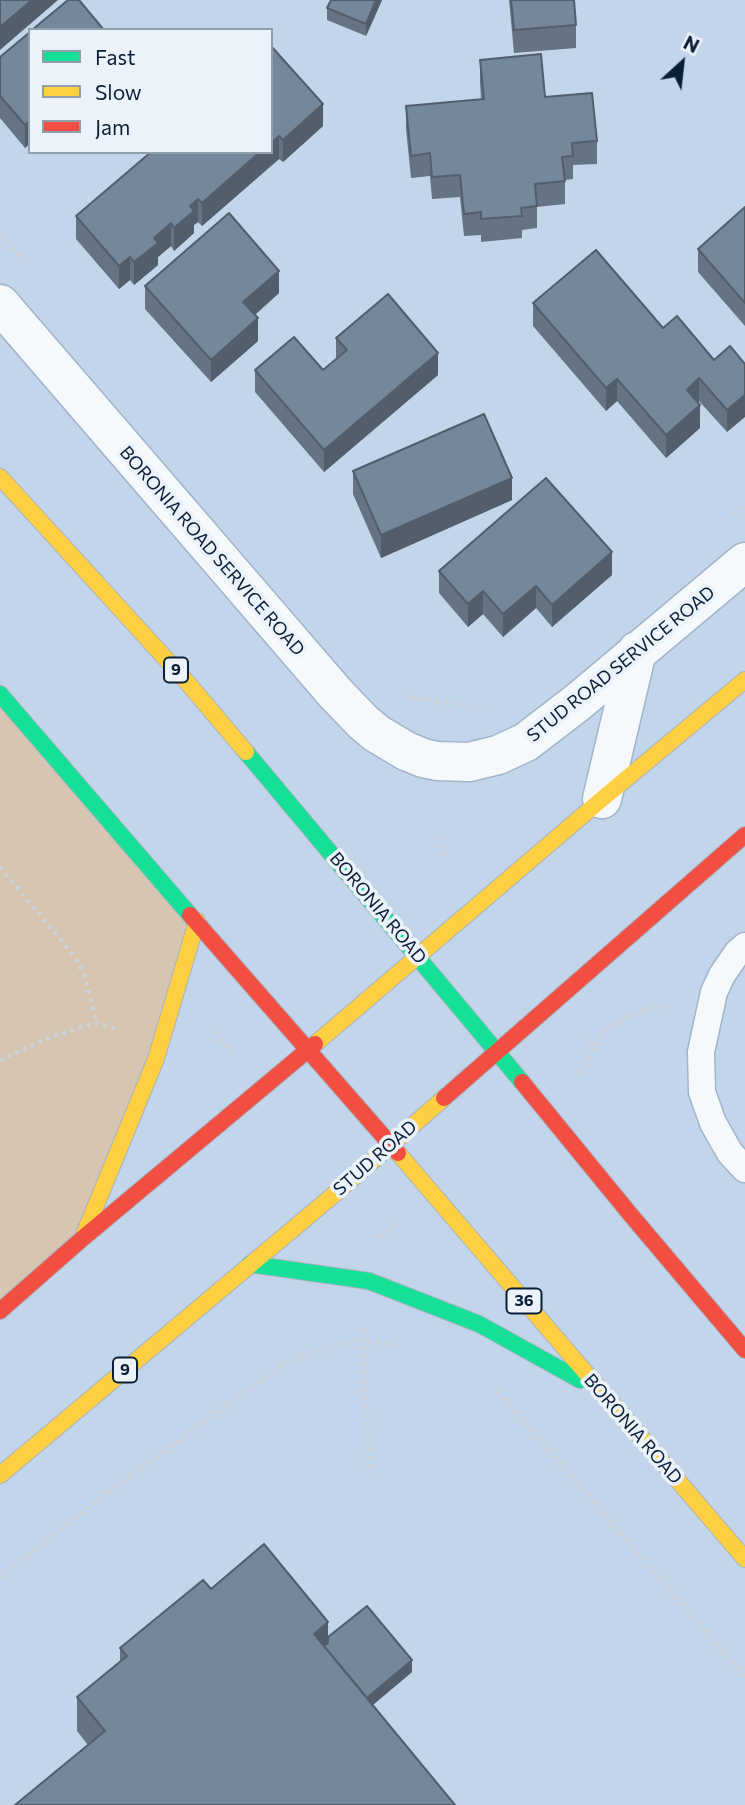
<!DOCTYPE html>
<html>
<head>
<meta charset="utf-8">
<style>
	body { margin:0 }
	#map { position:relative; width:745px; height:1805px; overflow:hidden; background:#c3d5eb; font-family:Commissioner,sans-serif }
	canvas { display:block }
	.legend { position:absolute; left:28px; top:28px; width:245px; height:126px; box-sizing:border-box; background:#ecf2f9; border:2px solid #919eab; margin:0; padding:9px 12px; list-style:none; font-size:21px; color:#091f37 }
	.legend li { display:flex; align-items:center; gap:14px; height:35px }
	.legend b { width:35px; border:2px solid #919eab }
	.north { position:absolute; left:647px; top:28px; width:70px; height:70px; -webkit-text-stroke:5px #ecf2f9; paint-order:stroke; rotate:27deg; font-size:19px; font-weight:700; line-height:28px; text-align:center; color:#091f37 }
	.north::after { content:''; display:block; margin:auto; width:24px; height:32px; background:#091f37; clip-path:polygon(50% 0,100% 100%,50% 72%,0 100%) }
</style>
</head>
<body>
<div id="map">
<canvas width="745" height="1805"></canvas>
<ul class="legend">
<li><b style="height:9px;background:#16e098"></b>Fast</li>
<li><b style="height:9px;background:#ffcf43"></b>Slow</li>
<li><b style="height:9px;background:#f24e42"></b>Jam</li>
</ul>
<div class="north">N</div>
</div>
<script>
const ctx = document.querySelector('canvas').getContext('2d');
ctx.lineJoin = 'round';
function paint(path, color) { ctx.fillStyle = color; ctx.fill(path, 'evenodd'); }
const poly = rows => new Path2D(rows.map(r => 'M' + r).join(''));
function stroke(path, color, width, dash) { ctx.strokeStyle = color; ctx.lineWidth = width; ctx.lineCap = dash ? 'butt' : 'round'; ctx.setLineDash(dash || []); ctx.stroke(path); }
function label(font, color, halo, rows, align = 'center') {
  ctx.font = font + ' Commissioner,sans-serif'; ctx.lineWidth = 7; ctx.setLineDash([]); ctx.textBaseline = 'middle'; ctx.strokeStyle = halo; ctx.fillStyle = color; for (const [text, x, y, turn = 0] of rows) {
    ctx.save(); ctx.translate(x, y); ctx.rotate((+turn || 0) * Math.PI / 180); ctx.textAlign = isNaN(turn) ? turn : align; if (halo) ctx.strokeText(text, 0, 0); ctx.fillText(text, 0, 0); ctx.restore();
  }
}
const green = poly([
	[0,694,197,921,83,1238,0,1311]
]);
const path = poly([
	[0,234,25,263],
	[734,515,745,506],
	[410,697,481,708],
	[438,836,447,858],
	[0,867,75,957,84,975,97,1023],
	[215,1032,233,1055],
	[594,1046,607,1029,626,1017,648,1009,657,1007,670,1007],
	[0,1060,46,1039,78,1028,97,1023,118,1029],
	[580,1073,586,1068,594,1046,585,1036],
	[380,1237,398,1222],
	[364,1329,362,1339,370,1474],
	[498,1391,745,1677],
	[0,1577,103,1496,281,1366,305,1355,362,1339,399,1347]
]);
const lane = poly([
	[745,946,737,953,722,975,714,992,701,1052,702,1092,713,1123,730,1153,745,1169]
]);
const street = poly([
	[0,304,336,694,363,722,376,733,406,751,423,758,437,761,469,762,498,755,526,742,578,702,745,562],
	[602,799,637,651]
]);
const fast = poly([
	[0,694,190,915],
	[246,752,522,1082],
	[250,1264,369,1281,479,1324,580,1380]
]);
const slow = poly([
	[0,477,186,681,246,752],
	[315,1044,602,799,745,680],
	[398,1153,745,1559],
	[85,1232,156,1059,197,921],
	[0,1475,337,1192,444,1098]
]);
const jam = poly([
	[190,915,398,1153],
	[522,1082,630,1214,745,1350],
	[444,1098,745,835],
	[0,1311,83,1238,315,1044]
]);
const wall = poly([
	[331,0,382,0,366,36,327,20,327,8],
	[509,0,574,0,576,25,576,48,514,53],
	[30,32,25,148,0,118,0,57],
	[271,46,323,126,283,162,279,159,202,226,198,222,194,225,194,233,174,251,171,246,158,257,158,265,134,285,130,280,119,289,76,239,76,216,271,152],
	[480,60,545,97,597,141,597,164,573,165,573,179,565,180,565,204,537,207,537,228,522,230,522,238,481,242,481,235,464,236,460,197,432,199,430,176,411,178,406,129,406,106,481,99,480,82],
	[745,207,745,326,698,272,698,249],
	[145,286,279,293,255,315,258,341,211,382,145,309],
	[533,303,663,328,714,360,730,346,727,432,699,401,698,402,700,428,666,458,617,401,606,411,533,326],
	[336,338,438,375,324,472,255,392,255,370,323,370,336,359],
	[353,471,512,500,381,558,353,494],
	[439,571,612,575,552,627,536,608,503,637,483,614,468,627,439,593],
	[211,1589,328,1637,412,1672,373,1705,88,1745,77,1731,77,1697,120,1662,120,1648]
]);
const shadedWall = poly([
	[32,0,58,0,0,50,0,27],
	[376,0,382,0,366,36,366,24],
	[323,104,323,126,283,162,283,140],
	[30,121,30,144,25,148,25,125],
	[279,136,279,159,202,226,202,203,260,152,271,152,271,143],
	[198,199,198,222,194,225,194,233,174,251,174,228,190,206],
	[171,223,171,246,158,257,158,265,134,285,134,262,154,238],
	[130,257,130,280,119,289,119,266],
	[279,271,279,293,243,325,243,302],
	[258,318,258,341,211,382,211,360],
	[438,353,438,375,324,472,324,450],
	[699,378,699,401,687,412,687,390],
	[617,379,617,401,606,411,606,388],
	[745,395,745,417,727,432,727,410],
	[700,405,700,428,666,458,666,435],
	[512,478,512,500,381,558,381,535],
	[612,552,612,575,552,627,552,605],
	[536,586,536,608,503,637,503,614],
	[483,591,483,614,468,627,468,604],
	[328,1622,328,1655,314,1634],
	[412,1660,412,1672,357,1718,357,1706]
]);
const building = poly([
	[0,0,32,0,0,27,0,0],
	[68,0,79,0,104,30,32,30,68,0],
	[331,0,376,0,366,24,327,8,331,0],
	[511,0,574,0,576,25,514,30,511,0],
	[30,32,30,121,25,125,0,96,0,57,30,32],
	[271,46,323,104,283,140,279,136,271,143,271,46],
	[541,54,545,97,592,93,597,141,572,143,573,156,562,157,565,181,535,184,537,206,521,208,522,216,481,219,481,212,464,214,460,175,432,177,430,153,411,156,406,106,484,99,480,60,541,54],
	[151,152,260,152,202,203,198,199,190,206,194,211,174,228,171,223,154,238,158,243,134,262,130,257,119,266,76,216,151,152],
	[745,207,745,303,698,249,745,207],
	[229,213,279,271,243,302,258,318,211,360,145,286,229,213],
	[596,250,663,328,677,316,714,360,730,346,745,364,745,395,727,410,699,378,687,390,700,405,666,435,617,379,606,388,533,303,596,250],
	[388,294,438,353,324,450,255,370,294,337,323,370,347,350,336,338,388,294],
	[484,414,512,478,381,535,353,471,484,414],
	[546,478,612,552,552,605,536,586,503,614,483,591,468,604,439,571,546,478],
	[264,1544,328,1622,314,1634,455,1805,15,1805,105,1731,77,1697,127,1656,120,1648,203,1580,211,1589,264,1544],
	[367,1606,412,1660,367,1698,324,1646,328,1643,328,1637,367,1606]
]);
const shields = [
	[176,670,24],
	[524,1301,35],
	[125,1370,24]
];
const shieldNames = [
	["9",176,670],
	["36",524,1301],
	["9",125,1370]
];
const streetNames = [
	["BORONIA ROAD SERVICE ROAD",212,551,49],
	["STUD ROAD SERVICE ROAD",621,664,-39],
	["BORONIA ROAD",378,908,50],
	["STUD ROAD",375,1158,-41],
	["BORONIA ROAD",633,1429,49]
];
paint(green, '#d6c6b1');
stroke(lane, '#a1b4ca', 29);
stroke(street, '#a1b4ca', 41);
stroke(fast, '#a7b3c1', 18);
stroke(slow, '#a7b3c1', 18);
stroke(jam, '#a7b3c1', 18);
stroke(path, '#ccd2d8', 4.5, [3.5, 5]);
stroke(lane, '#f6f9fc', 26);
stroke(street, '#f6f9fc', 38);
stroke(fast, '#16e098', 16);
stroke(slow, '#ffcf43', 16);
stroke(jam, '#f24e42', 16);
paint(wall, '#657485');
paint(shadedWall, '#525e6c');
paint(building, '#75879b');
stroke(building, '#525e6c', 2);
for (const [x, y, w] of shields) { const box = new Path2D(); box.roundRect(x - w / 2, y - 12.5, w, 25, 5); ctx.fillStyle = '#ecf2f9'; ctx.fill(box); stroke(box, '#091f37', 2); }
label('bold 16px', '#091f37', null, shieldNames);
label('18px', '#091f37', '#ecf2f9', streetNames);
</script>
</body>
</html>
